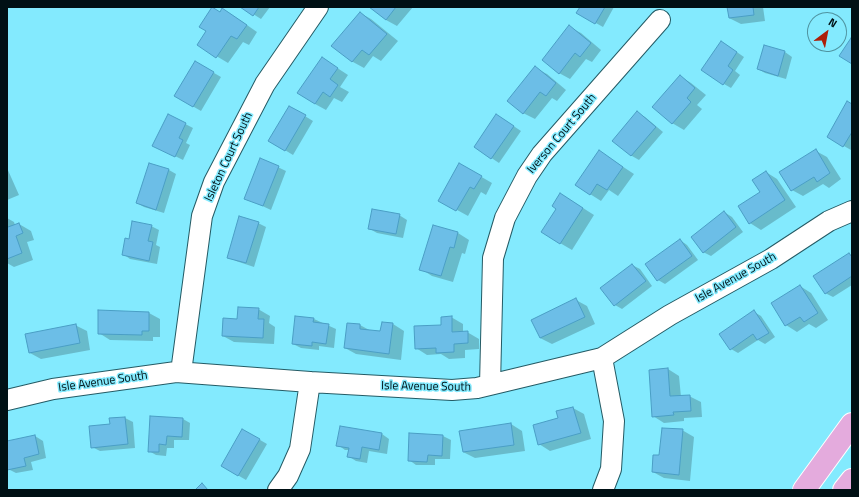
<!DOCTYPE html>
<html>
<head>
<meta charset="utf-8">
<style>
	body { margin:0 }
	#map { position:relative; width:859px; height:497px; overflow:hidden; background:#83eafe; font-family:"Titillium Web",sans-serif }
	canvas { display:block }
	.frame { position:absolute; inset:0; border:8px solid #001014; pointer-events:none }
	.north { position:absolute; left:807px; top:12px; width:40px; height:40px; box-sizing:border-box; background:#83eafe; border:1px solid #4f93a0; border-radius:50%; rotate:32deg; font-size:11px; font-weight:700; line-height:16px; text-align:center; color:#001014 }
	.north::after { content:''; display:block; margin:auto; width:14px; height:18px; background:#ad1e08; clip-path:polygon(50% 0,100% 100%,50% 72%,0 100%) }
</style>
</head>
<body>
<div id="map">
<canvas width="859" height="497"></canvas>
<div class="frame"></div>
<div class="north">N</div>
</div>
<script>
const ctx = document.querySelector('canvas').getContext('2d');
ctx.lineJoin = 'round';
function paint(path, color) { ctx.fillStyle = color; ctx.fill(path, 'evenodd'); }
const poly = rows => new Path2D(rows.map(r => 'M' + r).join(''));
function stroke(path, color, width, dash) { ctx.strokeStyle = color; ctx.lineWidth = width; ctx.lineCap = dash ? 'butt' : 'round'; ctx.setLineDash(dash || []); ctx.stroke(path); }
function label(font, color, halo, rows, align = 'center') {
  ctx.font = font + ' "Titillium Web",sans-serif'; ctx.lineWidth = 3; ctx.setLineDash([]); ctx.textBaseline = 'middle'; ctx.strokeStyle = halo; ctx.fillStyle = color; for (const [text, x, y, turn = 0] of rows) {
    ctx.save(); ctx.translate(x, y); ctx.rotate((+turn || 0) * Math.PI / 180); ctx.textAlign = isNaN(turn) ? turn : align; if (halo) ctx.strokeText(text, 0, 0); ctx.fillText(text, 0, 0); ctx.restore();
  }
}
const shadow = poly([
	[242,7,270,7,261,19],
	[370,7,413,7,397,26,386,20],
	[581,7,614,7,603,27,578,13],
	[728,7,763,7,765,21,741,24,729,18],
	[220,13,234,16,257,32,249,45,243,42,228,63,198,45],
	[360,13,371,19,398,41,381,61,373,56,364,68,353,62,333,46],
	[569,27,581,33,601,50,592,62,586,59,570,79,559,73],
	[728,46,744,57,735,71,740,75,731,88,724,84],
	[764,46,785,52,792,57,786,79,765,73,758,69],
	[322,58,348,75,340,87,349,92,342,102,334,98,326,110,315,104],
	[195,62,221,77,201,111,175,96],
	[535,68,547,74,566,90,557,101,552,98,535,119,523,113],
	[680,76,691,83,706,95,697,105,702,109,684,130,672,123],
	[852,105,852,149,851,150,828,137],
	[290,107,313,121,293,155,270,141],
	[637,113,645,117,663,132,639,160,632,156,614,141],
	[168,115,193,128,186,143,190,145,183,160,159,148],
	[497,115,521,131,499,163,475,147],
	[599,151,634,174,618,196,609,190,601,201,590,194],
	[816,151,827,157,841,179,829,188,823,184,803,196,792,190],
	[261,159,286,171,271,210,245,198],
	[459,164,492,183,486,195,481,192,468,216,439,200],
	[7,168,19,195,7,200],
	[169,170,176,174,164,213,144,207,137,203],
	[766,172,777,179,796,207,761,230,750,223,761,192],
	[561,194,594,215,572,250,560,243],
	[724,212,732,217,743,232,711,256,703,252],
	[399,215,407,220,403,238,377,233,370,229],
	[7,218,14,222,15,225,19,224,31,231,34,240,27,242,33,260,14,267,7,263],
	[258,223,266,227,254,267,236,261,228,257],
	[151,226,159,230,156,245,160,247,157,264,130,259,123,254,130,240],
	[434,226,458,233,469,240,465,254,462,253,453,282,432,276,421,269],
	[680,240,687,245,698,260,665,284,658,280],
	[849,254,852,256,852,285,833,297,825,293],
	[632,265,640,269,652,286,622,309,615,305],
	[800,286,811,293,828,320,816,328,809,324,797,332,786,325],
	[576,300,587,306,595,324,552,344,540,338],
	[258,309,270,316,269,323,275,327,274,344,234,342,223,336,238,320],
	[99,311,149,313,160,319,160,337,153,337,153,341,110,340,99,333],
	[754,312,761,316,775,337,765,344,758,340,738,353,731,349],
	[451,317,463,324,463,332,467,332,479,339,479,349,465,350,465,358,449,359,441,354,427,355,416,348],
	[314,319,336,329,334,348,319,346,319,350,301,348,293,344],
	[382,323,393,324,404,331,401,360,356,354,345,348,348,324,360,325,371,331,381,333],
	[75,325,87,331,90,350,41,359,30,353,26,335],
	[668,369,679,376,681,397,689,396,701,402,702,417,684,418,684,421,664,423,653,416],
	[573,408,584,414,591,439,550,451,539,444,559,418],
	[125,418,133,422,135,448,100,451,92,447,111,425,110,419],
	[183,419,190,423,189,440,174,440,174,448,167,448,166,456,156,455,149,451],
	[511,424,522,431,525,451,475,458,463,452],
	[243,430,267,444,246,480,222,466],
	[682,430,694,437,690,481,664,478,653,472,660,456],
	[382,434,389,439,387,454,369,451,367,463,356,461,348,456,349,450,345,450,338,445],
	[410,434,443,436,451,440,450,459,435,459,435,465,416,465,409,460],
	[35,436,43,441,46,458,31,462,33,470,16,473,8,469,7,442]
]);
const building = poly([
	[212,7,220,12,222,8,247,25,237,39,231,36,216,58,197,45,206,31,199,27,212,7],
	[240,7,259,7,253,16,240,7],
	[369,7,396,7,386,20,369,7],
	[580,7,605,7,595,24,576,13,580,7],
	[727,7,753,7,754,15,729,18,727,7],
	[360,12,387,34,369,55,362,50,352,62,331,46,360,12],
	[569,25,591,43,580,57,575,53,559,74,542,60,569,25],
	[851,38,852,39,852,64,839,56,851,38],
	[721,41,737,52,728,66,733,70,723,85,701,70,721,41],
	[764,45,785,51,778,76,757,69,764,45],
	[322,57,338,68,330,79,338,85,330,97,323,92,315,104,297,93,322,57],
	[195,61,214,72,193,107,174,96,195,61],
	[535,66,556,83,546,96,540,92,523,114,507,101,535,66],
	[680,75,695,88,687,98,691,102,672,124,652,107,680,75],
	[847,101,852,104,852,132,843,147,827,137,847,101],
	[289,106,306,115,285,151,268,141,289,106],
	[637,111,656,127,631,156,612,141,637,111],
	[168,114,186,123,179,138,183,140,175,157,152,146,168,114],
	[496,114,514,126,491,159,474,147,496,114],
	[816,149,830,173,817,182,814,177,791,191,779,172,816,149],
	[599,150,623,167,607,190,597,184,590,195,575,185,599,150],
	[260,158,279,166,263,206,244,199,260,158],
	[149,163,169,169,156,210,136,203,149,163],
	[459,163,482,176,474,189,470,187,456,211,438,201,459,163],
	[766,171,785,200,749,224,738,206,760,192,752,180,766,171],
	[560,193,583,208,560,244,541,232,556,209,552,206,560,193],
	[372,209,400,214,396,234,368,229,372,209],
	[724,211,736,227,703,253,691,237,724,211],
	[239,216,259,222,246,263,227,258,239,216],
	[132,221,152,225,148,241,153,242,149,261,122,255,125,238,129,239,132,221],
	[19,223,23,233,16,236,22,253,7,259,7,226,8,227,19,223],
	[433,225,458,232,454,248,450,247,441,276,419,270,433,225],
	[680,239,692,256,657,281,645,264,680,239],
	[849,253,852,257,852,276,825,294,813,276,849,253],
	[632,264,646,281,614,306,600,288,632,264],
	[800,285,818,313,804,322,800,317,785,326,771,303,800,285],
	[576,298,585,317,540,338,531,320,576,298],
	[238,307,259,308,258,319,264,319,263,338,222,336,223,318,237,319,238,307],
	[98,310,149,312,149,331,142,331,142,335,98,334,98,310],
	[754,310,769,333,757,340,753,334,730,350,719,334,754,310],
	[295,316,314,318,313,322,329,324,326,344,312,342,312,346,292,344,295,316],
	[452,316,452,332,468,331,468,343,454,344,454,352,436,353,436,348,415,349,414,326,441,325,441,317,452,316],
	[382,322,393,323,389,354,344,348,347,323,360,324,360,329,380,331,382,322],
	[76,324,80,343,29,353,25,334,76,324],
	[668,368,670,396,690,395,691,411,673,412,674,415,652,417,649,370,668,368],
	[573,407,581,433,538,445,533,425,558,418,556,411,573,407],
	[150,416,183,418,182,437,167,436,166,445,159,444,159,452,148,452,150,416],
	[125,417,128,444,91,448,89,426,110,424,109,418,125,417],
	[511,423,514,445,463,452,459,431,511,423],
	[340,426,382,433,379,450,362,447,360,459,347,457,349,448,336,446,340,426],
	[662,428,683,429,679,475,652,472,653,455,659,455,662,428],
	[242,429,260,439,238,476,221,466,242,429],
	[409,433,443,435,442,456,428,455,427,462,408,461,409,433],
	[35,435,39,454,24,458,26,466,7,470,7,441,35,435],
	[202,483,208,490,195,490,202,483]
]);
const minor = poly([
	[602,358,614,421,611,469,603,490],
	[181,372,202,216,214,182,265,84,318,7],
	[490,385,493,258,505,218,527,176,542,154,660,20],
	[7,400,53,389,176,372,310,382,452,390,477,388,602,358,670,315,771,259,829,221,852,211],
	[278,490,288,476,300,449,310,382]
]);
const major = poly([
	[804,490,852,424],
	[844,490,852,480]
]);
const streetNames = [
	["Iverson Court South",562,134,-50],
	["Isleton Court South",229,157,-65],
	["Isle Avenue South",736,278,-29],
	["Isle Avenue South",103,382,-8],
	["Isle Avenue South",426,387,1]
];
paint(shadow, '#0003');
paint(building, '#6cbee7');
stroke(building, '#4a9ec5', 1);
stroke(minor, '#245b65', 22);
stroke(major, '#fff', 24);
stroke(minor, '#fff', 20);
stroke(major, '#e4abdd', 22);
label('12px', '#001014', '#83eafe', streetNames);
</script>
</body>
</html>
